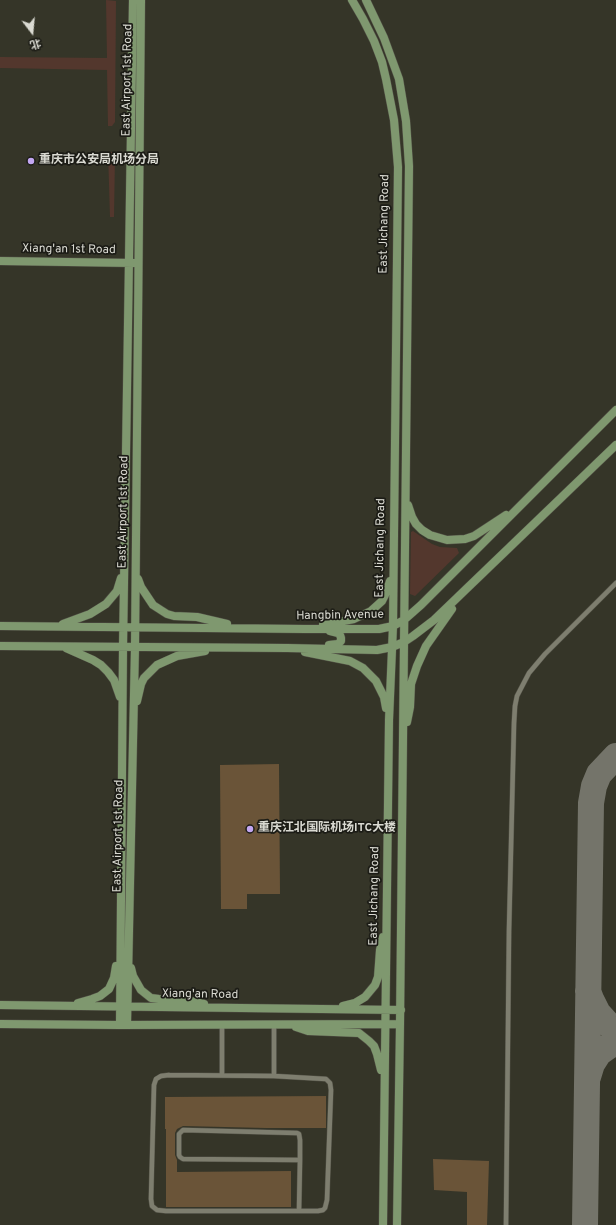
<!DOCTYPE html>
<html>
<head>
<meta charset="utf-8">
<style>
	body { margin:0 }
	#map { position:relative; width:616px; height:1225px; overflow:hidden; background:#353528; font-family:Overpass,"Noto Sans SC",sans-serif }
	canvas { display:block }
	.north { position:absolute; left:12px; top:12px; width:40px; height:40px; -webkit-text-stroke:3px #1c1c16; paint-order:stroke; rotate:164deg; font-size:11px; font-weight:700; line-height:16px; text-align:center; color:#dadad2 }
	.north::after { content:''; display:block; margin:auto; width:14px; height:18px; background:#dadad2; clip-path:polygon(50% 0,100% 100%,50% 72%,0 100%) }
</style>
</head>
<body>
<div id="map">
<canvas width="616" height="1225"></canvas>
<div class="north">北</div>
</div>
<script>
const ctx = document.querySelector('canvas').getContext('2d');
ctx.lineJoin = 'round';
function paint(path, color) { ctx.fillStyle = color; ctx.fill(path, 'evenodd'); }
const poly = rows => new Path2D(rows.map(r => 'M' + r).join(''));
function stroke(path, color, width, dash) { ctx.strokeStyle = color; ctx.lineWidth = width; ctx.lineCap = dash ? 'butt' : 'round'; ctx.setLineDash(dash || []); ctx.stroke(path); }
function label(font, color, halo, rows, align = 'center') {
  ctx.font = font + ' Overpass,"Noto Sans SC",sans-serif'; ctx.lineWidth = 3.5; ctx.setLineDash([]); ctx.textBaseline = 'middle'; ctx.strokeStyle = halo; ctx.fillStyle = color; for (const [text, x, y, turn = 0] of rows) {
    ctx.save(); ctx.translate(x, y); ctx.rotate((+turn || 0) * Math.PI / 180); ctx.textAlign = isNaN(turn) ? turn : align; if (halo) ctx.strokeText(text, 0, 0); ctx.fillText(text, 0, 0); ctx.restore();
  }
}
const green = poly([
	[106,0,116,1,115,122,112,126,108,126,107,70,0,68,0,57,107,58],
	[108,152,113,152,115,156,114,217,110,217],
	[413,531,432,544,440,547,457,548,459,553,415,596,410,594,411,532]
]);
const taxiway = poly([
	[588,991,591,999,598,1013,608,1024,616,1029],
	[588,1077,592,1064,599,1053,609,1046,616,1043],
	[585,1225,591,803,594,786,599,774,616,756]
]);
const building = poly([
	[279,764,280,894,247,894,247,909,221,909,220,765],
	[326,1096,326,1128,266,1128,183,1126,177,1129,175,1133,175,1155,177,1160,177,1172,291,1171,291,1207,166,1207,166,1129,165,1129,165,1097],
	[433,1159,489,1161,487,1225,467,1225,467,1192,434,1190]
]);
const lane = poly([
	[274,1024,274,1076],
	[169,1075,274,1076,326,1079,330,1083,331,1090,327,1200,325,1208,323,1210,318,1211,166,1211,157,1210,152,1206,151,1199,154,1085,156,1079,161,1076,169,1075],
	[222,1075,222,1025],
	[299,1211,300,1160,300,1140,299,1134,297,1133,183,1130,179,1134,179,1155,180,1157,183,1159,300,1160],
	[506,1225,509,931,514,723,515,706,517,696,529,673,545,654,616,583]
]);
const secondary = poly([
	[352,0,363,19,374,41,382,62,386,79,394,120,398,167,393,626,389,720,383,1225],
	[366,0,384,38,399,79,406,121,409,166,400,1024,397,1225],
	[0,261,134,263],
	[408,505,412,517,416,524,422,530,430,535,447,540,465,539,474,536,506,515],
	[138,579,141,587,153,605,167,614,174,616,197,617,227,624],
	[63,624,90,614,106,604,117,591,121,578],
	[323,625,354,619,371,611,382,601,385,595,390,581],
	[0,626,306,629,379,629,393,626,404,620,421,605,616,410],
	[329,645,338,644,341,641,341,638,340,635,338,633,330,631],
	[0,646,287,648,377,650,392,647,404,642,413,636,434,620,616,445],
	[66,648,93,660,101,665,108,672,114,680,120,697],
	[305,652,350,661,363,668,376,681,384,697,386,708],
	[137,701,141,684,144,678,157,665,177,656,205,651],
	[407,722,410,707,411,684,417,666,426,646,452,609],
	[131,968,133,976,141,990,151,998,159,999,186,1000,204,1004],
	[78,1003,92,999,100,996,109,989,114,978,116,966],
	[0,1005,401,1010],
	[343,1006,355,1003,365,997,375,985,378,977,380,950,383,937],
	[0,1024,120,1025,400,1024],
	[120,1025,123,647,133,0],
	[127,1025,135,647,141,0],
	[296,1027,308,1031,359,1033,369,1041,374,1046,377,1054,381,1070]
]);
const markers = [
	[31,161,4,"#c3a7f2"],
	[250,829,4,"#c3a7f2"]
];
const streetNames = [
	["East Airport 1st Road",128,80,-89],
	["East Jichang Road",385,224,-89],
	["Xiang'an 1st Road",69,250,1],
	["East Airport 1st Road",124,512,-89],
	["East Jichang Road",381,548,-89],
	["Hangbin Avenue",340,616,-1],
	["East Airport 1st Road",119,836,-89],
	["East Jichang Road",375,896,-89],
	["Xiang'an Road",200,995,1]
];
const poiNames = [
	["重庆市公安局机场分局",39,161],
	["重庆江北国际机场ITC大楼",258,829]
];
paint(green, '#53372d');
stroke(taxiway, '#74746a', 26);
paint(building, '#6a5438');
stroke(lane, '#525146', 5.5);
stroke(secondary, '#525146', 9);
stroke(lane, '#7e7e6f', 4.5);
stroke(secondary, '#7f986f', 8);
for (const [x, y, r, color] of markers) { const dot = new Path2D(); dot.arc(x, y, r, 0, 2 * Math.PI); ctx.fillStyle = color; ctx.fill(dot); stroke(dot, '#1c1c16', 1.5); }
label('12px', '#dadad2', '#1c1c16', streetNames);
label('bold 12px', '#dadad2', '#1c1c16', poiNames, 'left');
</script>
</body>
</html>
